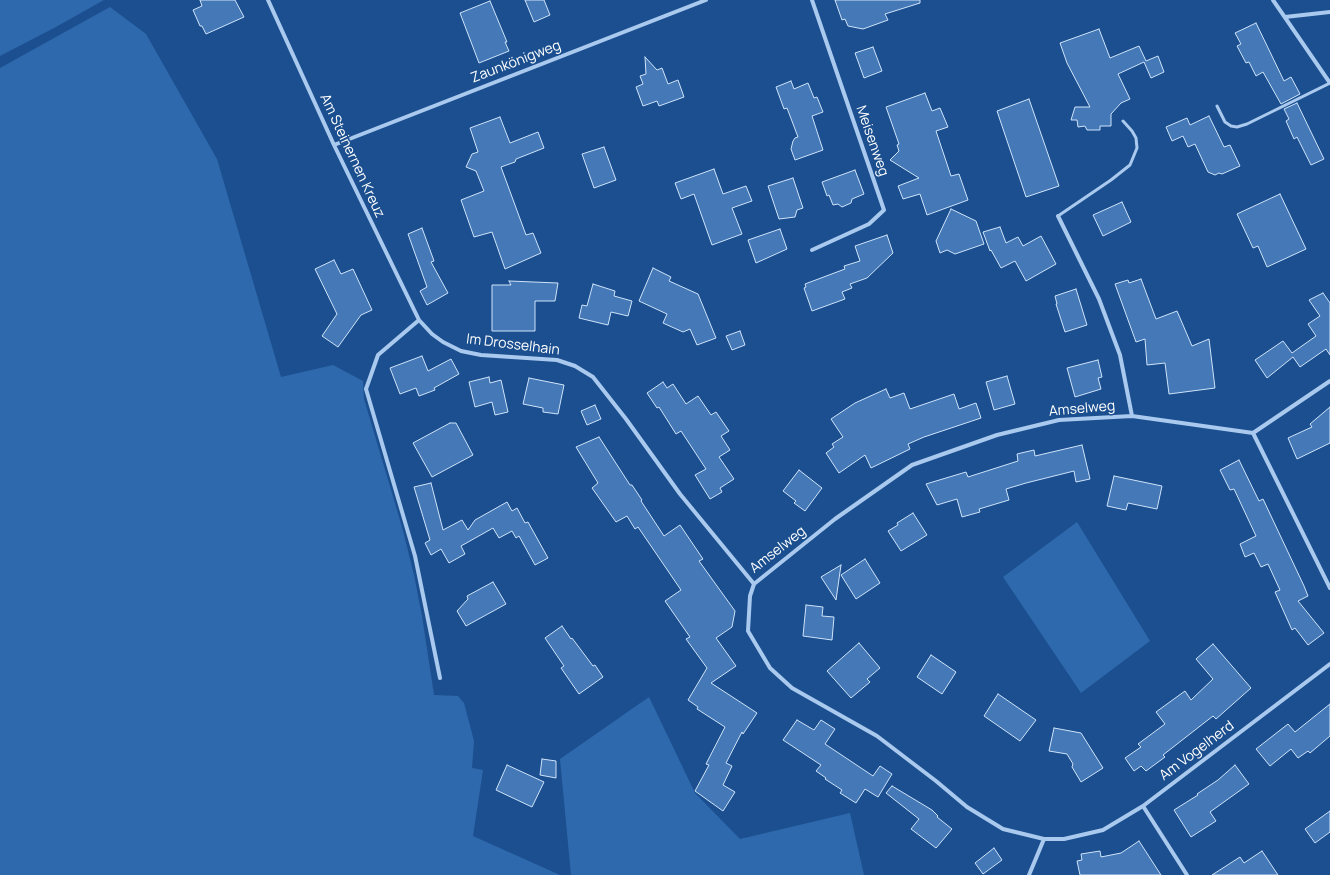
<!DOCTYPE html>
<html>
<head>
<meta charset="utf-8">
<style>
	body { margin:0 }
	canvas { display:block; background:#1b4f8f }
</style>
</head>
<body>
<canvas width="1330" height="875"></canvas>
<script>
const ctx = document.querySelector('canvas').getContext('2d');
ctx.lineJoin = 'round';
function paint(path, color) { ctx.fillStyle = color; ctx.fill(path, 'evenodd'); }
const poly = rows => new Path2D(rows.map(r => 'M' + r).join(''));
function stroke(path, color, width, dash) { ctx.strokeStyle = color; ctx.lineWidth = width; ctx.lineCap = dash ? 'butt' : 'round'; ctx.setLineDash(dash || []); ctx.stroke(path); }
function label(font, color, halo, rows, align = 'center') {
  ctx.font = font + ' Manrope,sans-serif'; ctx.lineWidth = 3; ctx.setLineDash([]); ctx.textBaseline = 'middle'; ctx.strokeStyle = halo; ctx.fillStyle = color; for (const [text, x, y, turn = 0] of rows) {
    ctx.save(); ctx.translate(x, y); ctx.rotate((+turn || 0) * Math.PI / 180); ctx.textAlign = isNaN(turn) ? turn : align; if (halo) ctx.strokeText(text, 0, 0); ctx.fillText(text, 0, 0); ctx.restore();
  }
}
const green = poly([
	[0,0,104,0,54,28,0,56],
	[110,7,146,34,217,159,281,377,333,365,363,381,364,399,402,527,414,575,422,616,434,695,458,696,464,703,474,741,472,768,483,770,473,836,560,875,0,875,0,68],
	[1077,522,1150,641,1081,693,1003,577],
	[649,697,695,793,740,839,850,813,864,875,571,875,560,759]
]);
const building = poly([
	[200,0,235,0,244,17,206,34,202,26,200,26,193,10,202,6,200,0],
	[525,0,544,0,550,15,534,22,525,0],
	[835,0,920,0,920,3,885,14,888,20,863,29,848,26,845,19,842,20,835,0],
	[490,1,507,42,505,42,509,51,479,63,460,13,490,1],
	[1256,23,1284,81,1291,77,1300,94,1281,104,1263,72,1256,76,1249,62,1246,63,1237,46,1241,44,1235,33,1256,23],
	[1099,29,1110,58,1139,46,1146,61,1158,56,1164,72,1151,78,1144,62,1118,74,1130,99,1121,103,1111,114,1111,126,1100,126,1100,130,1087,130,1085,126,1078,127,1077,120,1071,120,1075,107,1090,107,1067,63,1060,43,1099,29],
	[873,47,882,71,864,78,855,53,873,47],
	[645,57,657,70,662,68,668,84,678,80,684,97,659,106,657,101,643,106,636,87,643,84,640,76,646,74,645,57],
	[791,81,794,89,808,83,814,98,817,97,823,112,812,116,823,150,795,160,791,149,793,141,795,138,798,137,787,108,784,109,776,87,791,81],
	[925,93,932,111,940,108,948,127,936,131,951,176,959,174,968,200,927,215,920,194,903,199,898,186,919,178,890,160,899,151,897,145,899,144,886,107,925,93],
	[1029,99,1059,186,1026,197,997,111,1029,99],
	[1297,103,1324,159,1311,165,1297,137,1294,139,1286,121,1289,119,1284,109,1297,103],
	[1209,116,1224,147,1230,145,1240,166,1222,174,1219,173,1215,175,1208,172,1195,144,1188,147,1183,136,1172,141,1166,127,1187,118,1190,125,1209,116],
	[500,117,510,143,538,132,544,148,516,159,515,162,501,167,526,235,533,233,541,253,505,269,492,232,474,237,461,200,484,191,476,171,466,167,472,154,478,152,470,128,500,117],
	[604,147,616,180,594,188,582,154,604,147],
	[714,169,723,194,746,186,752,201,732,208,742,234,712,245,694,194,681,199,675,183,714,169],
	[855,170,864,194,852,199,851,203,842,207,838,204,833,205,829,195,827,196,822,182,855,170],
	[793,178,803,208,797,210,795,217,779,219,768,186,793,178],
	[1280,194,1306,249,1267,267,1258,246,1253,248,1237,214,1280,194],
	[1122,202,1131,222,1103,236,1093,215,1122,202],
	[951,209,976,221,984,244,955,254,947,250,940,253,936,241,951,209],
	[1000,227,1006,243,1018,237,1023,246,1041,236,1056,264,1026,281,1015,261,1001,268,991,250,990,251,983,232,1000,227],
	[422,228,434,261,431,262,448,293,427,305,420,291,427,287,408,234,422,228],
	[780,229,787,249,756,263,748,240,780,229],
	[887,235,893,253,867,278,850,284,852,288,842,292,845,299,812,311,804,288,806,287,805,284,845,269,844,266,860,261,855,246,887,235],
	[334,260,341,274,353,269,372,310,361,315,338,347,322,336,337,314,315,269,334,260],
	[653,268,671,277,669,281,698,294,716,338,697,345,690,329,683,332,663,323,667,314,639,301,653,268],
	[1141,279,1156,319,1177,311,1192,346,1209,339,1215,388,1169,394,1165,363,1147,365,1145,339,1136,342,1115,284,1128,280,1129,283,1141,279],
	[509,281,558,283,555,301,535,301,535,331,492,331,492,285,511,285,509,281],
	[593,284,615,291,614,296,632,301,628,316,611,312,608,325,579,318,582,305,587,306,593,284],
	[1076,289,1087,325,1065,332,1056,304,1057,304,1055,296,1076,289],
	[1323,293,1330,303,1330,355,1326,349,1300,367,1293,357,1267,378,1255,360,1283,341,1292,353,1316,336,1308,324,1320,316,1309,300,1323,293],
	[740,331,745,345,732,350,726,336,740,331],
	[422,356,428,371,451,359,459,374,434,388,435,390,419,396,416,388,400,394,390,368,422,356],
	[1098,360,1102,377,1098,378,1101,389,1075,397,1067,368,1098,360],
	[1007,376,1015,404,994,410,986,382,1007,376],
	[489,377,490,383,501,380,508,412,495,415,492,402,475,407,469,382,489,377],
	[529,378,564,385,558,414,543,412,543,408,523,404,529,378],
	[663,382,667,388,673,384,686,404,698,396,711,415,716,412,729,431,721,436,730,450,719,457,734,479,720,488,722,492,710,499,695,475,706,469,681,431,676,434,659,407,657,408,647,393,663,382],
	[886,389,890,398,904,393,910,409,954,394,959,409,976,403,981,418,924,437,908,444,910,449,871,468,865,455,839,473,826,453,834,447,832,444,843,437,831,419,855,403,886,389],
	[595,405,601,419,587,425,581,411,595,405],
	[1330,407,1330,443,1297,459,1288,438,1312,427,1310,424,1330,407],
	[450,423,456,423,473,455,432,477,413,443,450,423],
	[599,437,630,485,632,485,642,500,641,501,664,536,680,525,703,559,699,561,735,611,732,627,716,638,736,666,711,683,757,713,743,734,742,732,726,763,732,766,723,785,735,792,723,811,695,791,709,765,706,764,725,727,697,709,698,707,688,700,707,668,686,639,690,637,665,601,681,590,638,527,635,529,627,516,616,522,592,488,598,483,576,447,599,437],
	[1082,445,1090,479,1076,482,1074,471,1026,483,1006,489,1009,500,979,509,980,512,962,517,957,499,937,505,926,484,966,472,968,477,1018,461,1017,454,1034,450,1035,456,1082,445],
	[1239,460,1259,501,1263,499,1304,586,1308,596,1298,601,1324,633,1308,645,1295,628,1292,630,1275,592,1280,590,1268,564,1261,567,1254,553,1245,557,1240,544,1256,536,1234,489,1230,490,1220,470,1239,460],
	[799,470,822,488,805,511,794,503,796,501,783,491,799,470],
	[1114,476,1162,486,1157,509,1128,503,1126,510,1107,506,1114,476],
	[431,483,443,530,462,520,468,530,475,520,507,502,512,511,517,508,525,523,528,522,548,558,535,565,519,536,516,538,512,531,499,538,493,528,461,546,465,554,449,563,441,549,431,555,425,543,430,540,414,487,431,483],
	[913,513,927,535,901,551,888,531,898,525,897,523,913,513],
	[865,559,880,583,856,599,841,575,865,559],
	[841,565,836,600,821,577,841,565],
	[493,582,506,604,466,626,457,611,468,599,467,596,493,582],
	[806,605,823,607,822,616,834,617,832,640,803,636,806,605],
	[562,626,571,639,572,638,593,666,595,665,603,677,579,694,561,668,564,666,545,638,562,626],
	[859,643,880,668,867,679,870,682,851,698,827,671,859,643],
	[1213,644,1251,688,1216,719,1213,716,1163,755,1165,757,1146,771,1141,766,1134,771,1125,758,1141,747,1138,744,1165,724,1156,712,1185,691,1191,700,1213,679,1196,659,1213,644],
	[931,655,956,672,942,694,917,677,931,655],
	[998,694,1036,720,1020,741,984,716,998,694],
	[1330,704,1330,736,1310,753,1308,751,1298,758,1291,749,1270,766,1256,749,1288,724,1295,732,1330,704],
	[797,720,814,730,821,720,835,729,825,744,873,776,880,766,892,774,878,797,865,789,856,803,840,793,842,790,825,779,826,778,816,771,821,765,783,740,797,720],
	[1054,728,1081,733,1103,768,1081,782,1072,767,1073,764,1067,754,1049,751,1054,728],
	[542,759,556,761,556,778,540,775,542,759],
	[507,765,544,782,532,807,496,790,507,765],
	[1235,765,1249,784,1210,812,1216,821,1191,837,1174,810,1198,795,1197,794,1218,780,1235,765],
	[892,786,932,810,938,816,937,817,952,829,936,848,911,829,919,819,886,793,892,786],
	[1330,811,1330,832,1315,843,1305,829,1330,811],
	[1139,841,1161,875,1080,875,1077,861,1082,860,1081,854,1100,851,1101,857,1121,853,1139,841],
	[994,848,1002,860,983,874,975,863,994,848],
	[1262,851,1278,875,1212,875,1240,857,1244,863,1262,851]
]);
const lane = poly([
	[1217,106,1225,122,1231,126,1237,127,1247,124,1330,83],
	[1058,216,1111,180,1130,165,1137,148,1136,138,1132,131,1123,121]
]);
const street = poly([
	[268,0,334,145,419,320,432,334,443,342,461,351,481,355,557,360,575,366,593,377,626,419,680,494,754,584],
	[1273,0,1330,83],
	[1285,17,1330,12],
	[334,145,706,0],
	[1058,216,1099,299,1120,355,1132,416],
	[812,250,869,224,884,210,812,0],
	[419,320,378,355,366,389,415,556,440,678],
	[1330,381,1253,433,1330,588],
	[1143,806,1103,830,1064,839,1044,839,1003,829,967,807,936,781,877,736,792,688,770,668,748,631,750,596,754,584,835,519,912,465,997,435,1059,420,1132,416,1253,433],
	[1029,875,1044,839],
	[1187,875,1143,806,1330,664]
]);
const streetNames = [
	["Zaunkönigweg",516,62,-21],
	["Meisenweg",872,141,71],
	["Am Steinernen Kreuz",352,156,65],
	["Im Drosselhain",513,345,7],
	["Amselweg",1082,409,-5],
	["Amselweg",778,550,-38],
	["Am Vogelherd",1197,751,-37]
];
paint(green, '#2e69ad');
paint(building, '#4478b7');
stroke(building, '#cfe3fa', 1);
stroke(lane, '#a9c9ee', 3);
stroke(street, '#a9c9ee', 4);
label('14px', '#fff', '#1b4f8f', streetNames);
</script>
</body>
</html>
